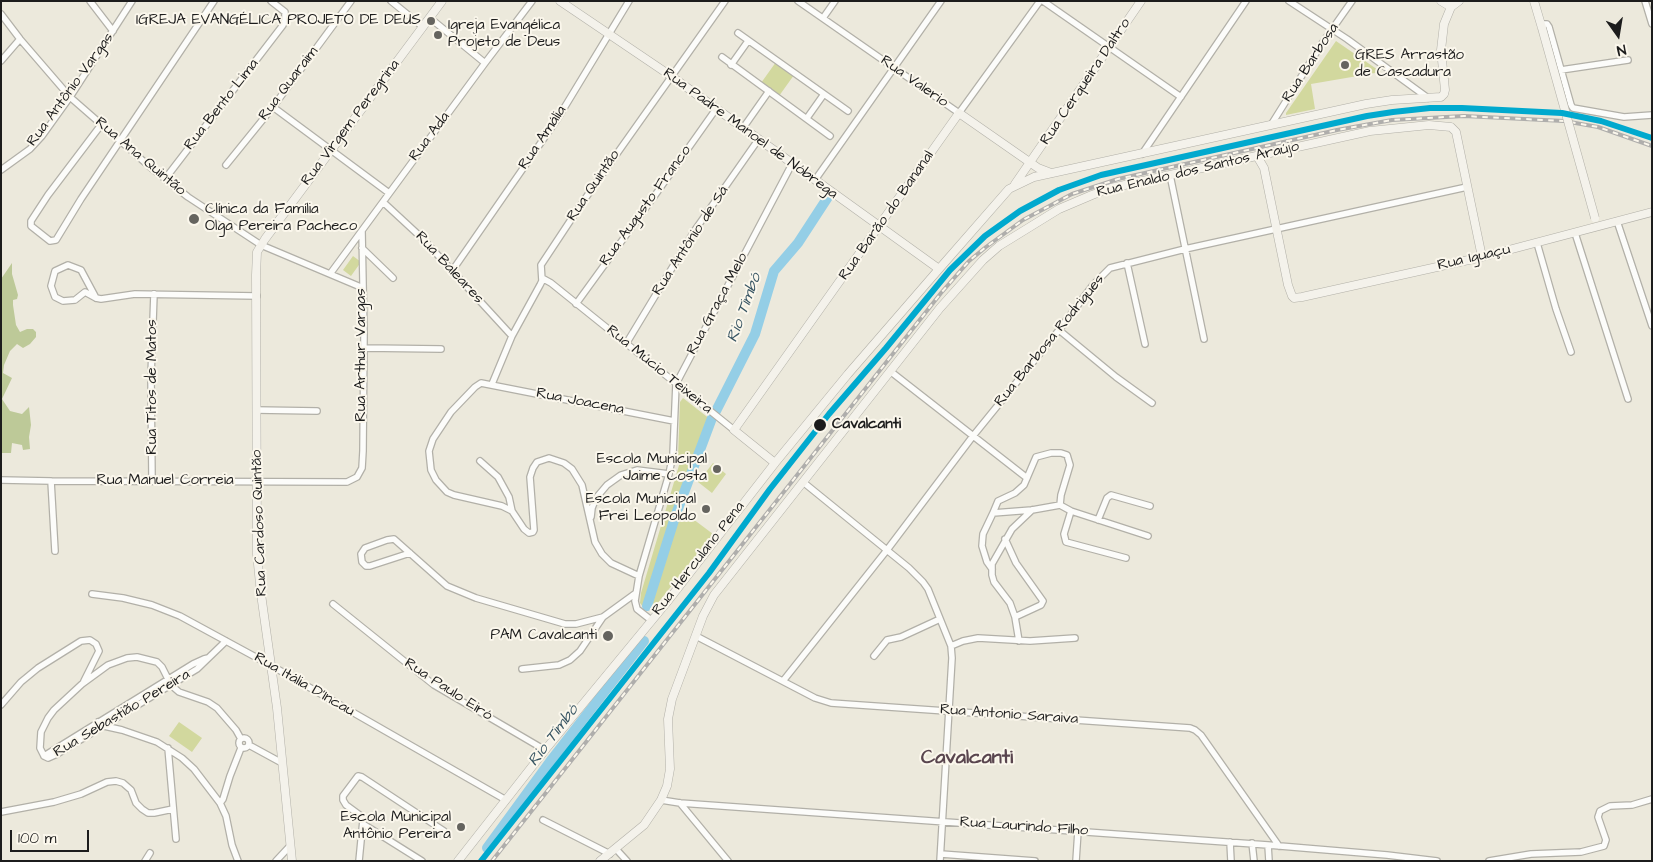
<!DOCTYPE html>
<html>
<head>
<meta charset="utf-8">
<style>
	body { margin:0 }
	#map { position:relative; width:1653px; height:862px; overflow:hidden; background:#ece9dc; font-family:"Architects Daughter",sans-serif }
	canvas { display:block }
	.frame { position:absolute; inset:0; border:2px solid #1c1c1c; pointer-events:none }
	.north { position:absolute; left:1593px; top:10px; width:50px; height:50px; -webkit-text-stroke:4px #fbf7ec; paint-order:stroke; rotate:167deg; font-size:14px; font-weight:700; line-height:20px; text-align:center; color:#1c1c1c }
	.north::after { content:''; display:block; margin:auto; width:18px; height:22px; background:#1c1c1c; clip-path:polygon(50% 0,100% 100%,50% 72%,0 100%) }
	.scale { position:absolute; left:10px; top:830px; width:79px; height:22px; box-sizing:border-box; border:2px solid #1c1c1c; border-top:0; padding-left:6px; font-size:15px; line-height:18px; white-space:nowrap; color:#1c1c1c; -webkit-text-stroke:4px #fbf7ec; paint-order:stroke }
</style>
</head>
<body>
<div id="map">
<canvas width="1653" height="862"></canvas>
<div class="frame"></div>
<div class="north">N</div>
<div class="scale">100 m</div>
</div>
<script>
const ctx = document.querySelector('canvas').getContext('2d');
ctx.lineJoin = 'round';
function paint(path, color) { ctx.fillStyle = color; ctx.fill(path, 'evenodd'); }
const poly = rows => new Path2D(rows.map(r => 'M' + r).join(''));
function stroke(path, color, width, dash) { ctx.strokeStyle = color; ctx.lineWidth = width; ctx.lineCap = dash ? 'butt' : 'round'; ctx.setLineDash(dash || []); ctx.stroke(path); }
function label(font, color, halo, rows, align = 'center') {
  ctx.font = font + ' "Architects Daughter",sans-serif'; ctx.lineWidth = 4; ctx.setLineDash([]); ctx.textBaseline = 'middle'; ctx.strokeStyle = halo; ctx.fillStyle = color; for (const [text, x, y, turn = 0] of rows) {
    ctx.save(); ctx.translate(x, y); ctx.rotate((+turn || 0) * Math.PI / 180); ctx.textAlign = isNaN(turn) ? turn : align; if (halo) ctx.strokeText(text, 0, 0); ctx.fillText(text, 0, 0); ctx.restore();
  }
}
const green = poly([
	[1336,41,1381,72,1311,84,1315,109,1286,115,1286,113],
	[776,62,794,75,779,96,761,83],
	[353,256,361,262,351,276,343,270],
	[683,398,715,423,679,512,693,519,713,534,653,609,648,610,643,607,640,603,641,593,680,462,678,457,680,402],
	[713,463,726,474,712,493,698,482],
	[179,722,202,738,192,752,169,736]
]);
const forest = poly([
	[12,263,12,274,18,295,17,299,13,300,13,305,16,325,20,332,27,329,33,329,36,332,36,337,30,344,23,348,17,344,10,351,4,365,3,373,12,378,2,399,10,411,22,414,29,407,31,425,29,437,30,449,23,450,22,445,12,443,11,453,1,453,1,279]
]);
const river = poly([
	[716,411,755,334,774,271,798,243,828,197],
	[647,606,676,514,712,418],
	[487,848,552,759,644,641]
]);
const street = poly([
	[90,1,113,31],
	[391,1,423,27],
	[798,1,959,113,1040,1],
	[1043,1,1181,97],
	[1289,1,1347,39,1428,98],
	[1645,1,1652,24],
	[1,14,20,39,70,97,149,166,188,197,261,245,363,288],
	[430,18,485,63],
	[823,18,835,1],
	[1541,24,1547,24,1549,27,1571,105,1573,108,1624,117,1652,115],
	[738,33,848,111],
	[722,57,830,136],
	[1,61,20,39],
	[731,65,748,41],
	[1561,70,1628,60],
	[273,107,389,193],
	[807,118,824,94],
	[101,125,48,195,31,221,31,226,50,241,56,240,81,199,214,1],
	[1271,125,1321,45,1352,1],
	[743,128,769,91],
	[1142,154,1246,1],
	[226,165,273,107,351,1],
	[1,170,30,149,42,136,70,97,132,1],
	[1170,175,1204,339],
	[165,179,283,25,285,20,285,12,271,1],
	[815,180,941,1],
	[383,202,423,239,512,336],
	[1617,221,1652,326],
	[1575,233,1628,399],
	[1537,243,1556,309,1571,352],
	[362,248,393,278],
	[1127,263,1145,344],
	[452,271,558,118,629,1],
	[330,274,485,63,532,1],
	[542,278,551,283,734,430],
	[96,298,81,270,68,265,55,271,51,286,55,297,63,301,75,300,85,292,96,298,101,299,135,294,257,296],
	[576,304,658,191,716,109],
	[1059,330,1116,377,1152,403],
	[626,344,695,230,758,140],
	[364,348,441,349],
	[890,371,1027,478],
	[492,384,512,336,540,285,542,281,541,265,582,203,725,1],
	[256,410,317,411],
	[480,461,498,477,509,497,512,511],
	[1,480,51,481,347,482,357,477,362,468,363,451,364,335,362,231],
	[152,480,151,376,154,294],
	[51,481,55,551],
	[803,482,909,568,923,582,928,589,951,646,952,658,940,861],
	[1060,505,1061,495,1070,465,1067,455,1061,453,1051,453,1036,457,1024,485,1015,493,998,501,993,513,1032,510,1060,505,1071,511,1148,536],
	[1071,511,1064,534,1066,542,1126,558],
	[591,517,592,508,596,498,607,485,621,475,637,470,669,474],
	[1098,520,1107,498,1111,495,1150,506],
	[1005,539,1016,563,1043,601,1041,605,1015,617,1019,641],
	[410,553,370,566,366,566,362,562,361,554,365,548,387,540,394,539,447,586,476,598,565,624,576,624,603,617,636,593],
	[992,569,987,562,982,546,983,534,993,513],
	[639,576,611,563,602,554,595,542,582,485,572,469,564,463,549,458,537,462,533,468,530,477,534,530,533,532,529,533,524,529,512,511,502,506,454,495,447,492,436,480,431,470,429,451,433,439,451,412,475,387,481,383,674,421],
	[92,594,123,598,152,605,180,616,272,666,506,800],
	[333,604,434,685,545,750],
	[1015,617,1010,603,994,582,992,575,992,564,1012,529,1032,510],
	[651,620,637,609,635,601,639,576,669,474,673,454,676,384,792,164],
	[696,636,815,698,831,703,1190,728,1195,730,1201,735,1279,846],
	[951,646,963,641,978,638,1030,641,1075,638],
	[874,656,887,640,901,637,940,619],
	[522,669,559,665,570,660,580,651,603,617],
	[783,681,887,550,973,436,1059,330,1093,285,1110,268,1185,249,1467,187],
	[1,705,21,682,38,668,81,641,90,640,96,644,99,651,84,681],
	[98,722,104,726,122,730,157,742,182,758,194,769,220,803,226,816,232,845,238,861],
	'239 743a5 5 0 1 1 10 0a5 5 0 1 1-10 0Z',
	[249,745,282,763],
	[168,748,176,839],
	[44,756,40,748,41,732,48,718,54,710,82,684,108,665,127,658,137,657,157,662,162,667,171,685,179,692,208,702,217,708,236,730,241,739],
	[44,756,48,758,57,754,197,669,226,641],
	[44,756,193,664,204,659,208,658],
	[661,800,680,803,1268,845,1387,855,1437,861],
	[220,803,223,799,230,776,241,748],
	[680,803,728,861],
	[1,812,54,802,81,794,107,782,116,781,123,783,131,790,136,803,142,809,148,813,154,813,173,809],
	[543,820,610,854],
	[363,824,422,861],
	[1230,842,1231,861],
	[1252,843,1254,861],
	[1268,845,1269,861],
	[616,849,627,861],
	[941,854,1035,861],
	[145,861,150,853],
	[276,861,290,846],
	[359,861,363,820,361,816,346,805,343,800,343,796,358,776,362,777,444,831],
	[1076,861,1078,831],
	[1489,861,1531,854,1581,852,1604,846,1606,840,1598,817,1600,811,1610,806,1632,805,1652,799]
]);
const secondary = poly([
	[560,1,671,76,939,269],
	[1441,1,1451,7],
	[1534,1,1542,28],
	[1257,156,1264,168,1288,285,1292,296,1294,298,1302,297,1482,257,1652,212],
	[1015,184,1141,1],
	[775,463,734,430,959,113,1038,168,1051,173],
	[292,861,277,708,261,594,257,554,256,275,257,252,265,239,442,1],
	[458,861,545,750,667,602,775,463,848,374,939,269,1009,189,1034,177,1366,104,1392,100,1441,97,1444,94,1445,90,1441,50,1444,24,1451,7,1459,1],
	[600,861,644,825,661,800,667,786,670,769,668,719,672,699,703,616,714,595,940,308,983,260,999,246,1059,209,1092,195,1111,188,1370,131,1429,125,1451,127,1456,132,1482,257]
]);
const rail = poly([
	[492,861,941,293,969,261,986,247,1023,220,1072,194,1118,179,1337,130,1392,120,1464,116,1564,121,1598,127,1652,146]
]);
const secondaryBridge = poly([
	[1542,28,1595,218]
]);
const rail1 = poly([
	[481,861,709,573,770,489,829,414,886,348,950,270,985,236,1020,211,1059,190,1101,175,1367,116,1393,112,1430,108,1462,108,1562,113,1601,121,1652,138]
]);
const markers = [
	[431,21,5,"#65645f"],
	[438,35,5,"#65645f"],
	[1345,65,5,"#65645f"],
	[194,219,6,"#65645f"],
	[820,425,7,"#1c1c1c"],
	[717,469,5,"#65645f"],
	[706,509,5,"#65645f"],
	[608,636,6,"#65645f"],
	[461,827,5,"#65645f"]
];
const poiNames = [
	["IGREJA EVANGÉLICA PROJETO DE DEUS",421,21],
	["Igreja Evangélica",448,26,"left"],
	["Projeto de Deus",448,43,"left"],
	["GRES Arrastão",1355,56,"left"],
	["de Cascadura",1355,73,"left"],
	["Clínica da Família",205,210,"left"],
	["Olga Pereira Pacheco",205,227,"left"],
	["Escola Municipal",707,460],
	["Jaime Costa",707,477],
	["Escola Municipal",696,500],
	["Frei Leopoldo",696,517],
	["PAM Cavalcanti",597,636],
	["Escola Municipal",451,818],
	["Antônio Pereira",451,835]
];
const streetNames = [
	["Rua Barbosa",1311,63,-57],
	["Rua Valerio",914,82,35],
	["Rua Cerqueira Daltro",1086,82,-56],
	["Rua Quaraim",289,84,-53],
	["Rua Antônio Vargas",71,90,-54],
	["Rua Bento Lima",222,105,-52],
	["Rua Virgem Peregrina",351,123,-53],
	["Rua Padre Manoel de Nóbrega",750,134,36],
	["Rua Ada",430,137,-53],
	["Rua Amália",543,138,-56],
	["Rua Ana Quintão",140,157,40],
	["Rua Enaldo dos Santos Araújo",1198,170,-13],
	["Rua Quintão",594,186,-56],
	["Rua Augusto Franco",646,206,-54],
	["Rua Barão do Bananal",887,216,-55],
	["Rua Antônio de Sá",691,241,-57],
	["Rua Iguaçu",1474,258,-13],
	["Rua Baleares",449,268,47],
	["Rua Graça Melo",718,304,-62],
	["Rua Barbosa Rodrigues",1050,341,-51],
	["Rua Arthur Vargas",362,355,-90],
	["Rua Múcio Teixeira",659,370,39],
	["Rua Titos de Matos",153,387,-90],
	["Rua Joacena",580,402,11],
	["Rua Manuel Correia",165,481],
	["Rua Cardoso Quintão",260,523,-92],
	["Rua Herculano Pena",699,559,-52],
	["Rua Itália D'Incau",304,685,30],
	["Rua Paulo Eiró",448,690,33],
	["Rua Sebastião Pereira",122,714,-31],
	["Rua Antonio Saraiva",1009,715,4],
	["Rua Laurindo Filho",1024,827,4]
];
const stopNames = [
	["Cavalcanti",832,425]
];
const waterNames = [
	["Rio Timbó",745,308,-70],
	["Rio Timbó",554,736,-53]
];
const districtNames = [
	["Cavalcanti",967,759]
];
paint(green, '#d2d89e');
paint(forest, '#bdc998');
stroke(river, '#94cee6', 10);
stroke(street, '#b2b0a8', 8);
stroke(secondary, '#b2b0a8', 9);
stroke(street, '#fcfcfa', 5.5);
stroke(secondary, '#f4f2eb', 8);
stroke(rail, '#afaeac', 4);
stroke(rail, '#fbf7ec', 2, [5.5]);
stroke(secondaryBridge, '#b2b0a8', 9, []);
stroke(secondaryBridge, '#f4f2eb', 8);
stroke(rail1, '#00a9ce', 6);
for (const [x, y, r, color] of markers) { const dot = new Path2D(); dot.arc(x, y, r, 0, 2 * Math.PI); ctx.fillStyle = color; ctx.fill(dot); stroke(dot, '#fbf7ec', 2); }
label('15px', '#1c1c1c', '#fbf7ec', poiNames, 'right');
label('15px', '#1c1c1c', '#fbf7ec', streetNames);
label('bold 15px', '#1c1c1c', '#fbf7ec', stopNames, 'left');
label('italic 16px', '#395664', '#fbf7ec', waterNames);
label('bold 20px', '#59454e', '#fbf7ec', districtNames);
</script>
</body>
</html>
